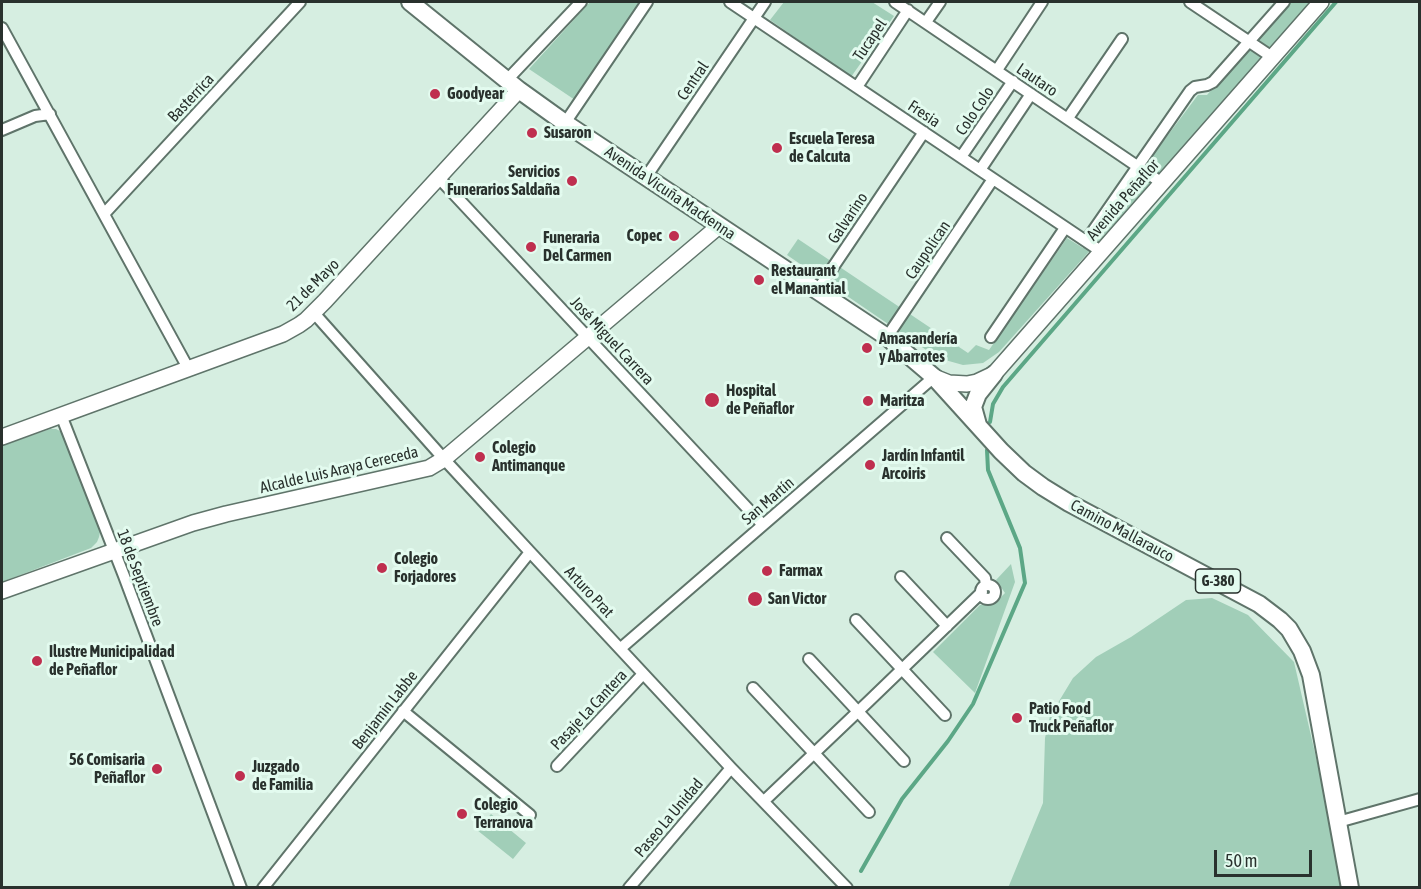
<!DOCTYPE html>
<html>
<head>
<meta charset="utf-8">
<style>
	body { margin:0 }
	#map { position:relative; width:1421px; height:889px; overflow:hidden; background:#d6eee1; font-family:"Asap Condensed",sans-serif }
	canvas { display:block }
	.frame { position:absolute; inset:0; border:3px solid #29312d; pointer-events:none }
	.scale { position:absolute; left:1214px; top:850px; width:98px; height:27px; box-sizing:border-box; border:3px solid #29312d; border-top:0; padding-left:8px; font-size:18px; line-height:21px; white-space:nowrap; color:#29312d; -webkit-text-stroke:4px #e3fbef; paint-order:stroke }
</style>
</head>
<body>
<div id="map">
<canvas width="1421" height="889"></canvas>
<div class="frame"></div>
<div class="scale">50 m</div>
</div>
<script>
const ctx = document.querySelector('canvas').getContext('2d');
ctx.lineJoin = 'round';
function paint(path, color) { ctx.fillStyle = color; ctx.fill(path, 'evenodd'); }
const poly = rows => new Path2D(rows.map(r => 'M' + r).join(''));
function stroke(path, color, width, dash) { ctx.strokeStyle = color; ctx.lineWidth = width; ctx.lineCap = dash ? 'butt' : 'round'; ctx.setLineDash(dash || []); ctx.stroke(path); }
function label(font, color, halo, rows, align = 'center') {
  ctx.font = font + ' "Asap Condensed",sans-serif'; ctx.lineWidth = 6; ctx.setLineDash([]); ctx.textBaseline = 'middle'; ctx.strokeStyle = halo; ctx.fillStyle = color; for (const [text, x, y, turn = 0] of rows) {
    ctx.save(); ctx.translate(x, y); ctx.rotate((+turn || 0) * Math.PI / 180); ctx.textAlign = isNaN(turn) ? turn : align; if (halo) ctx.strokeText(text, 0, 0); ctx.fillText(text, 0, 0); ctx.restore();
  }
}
const green = poly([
	[590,2,642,2,575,100,529,69],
	[784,2,872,2,894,16,851,77,770,20],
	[1289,2,1313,2,999,352,983,363,963,365,938,358,787,255,798,239,968,353,976,345,989,350,1067,238,1083,248,1198,95,1207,95],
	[50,429,56,429,62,432,67,440,100,532,99,537,97,542,91,548,2,582,2,446],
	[1011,564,1015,582,975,693,933,652,980,605,991,605,995,603,1005,593,996,580],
	[1212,598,1248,615,1294,662,1321,779,1335,848,1342,887,1008,888,1043,803,1045,738,1050,716,1073,678,1096,657,1131,637,1186,600],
	[491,814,526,843,513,859,477,830]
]);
const stream = poly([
	[990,422,993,404,1003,387,1336,2],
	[861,871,902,799,948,741,973,704,1025,583,1020,548,988,470,987,450]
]);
const street = poly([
	[730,2,1102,252],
	[895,2,1162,183],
	[1190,2,1272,57],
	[926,22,940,2],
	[2,28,188,368],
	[997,70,1042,2],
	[507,80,581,2],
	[857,87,908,10],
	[1068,118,1122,39],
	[565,123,647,2],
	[2,130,35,116,50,114],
	[961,157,1013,81],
	[980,170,1031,94],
	[438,177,763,525],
	[646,177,765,2],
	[104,214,300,2],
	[1086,241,1190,91,1195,87,1207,85,1213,82,1284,2],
	[817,291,924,132],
	[314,313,444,459,530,552,731,768,847,888],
	[887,337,993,179],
	[991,337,1065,228],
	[61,415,124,576,241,888],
	[947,538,985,578,986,585],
	[901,577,947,626],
	'981 592a7 7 0 1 1 14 0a7 7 0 1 1-14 0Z',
	[856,620,945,715],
	[621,648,934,377],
	[809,659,904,761],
	[753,688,869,812],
	[403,711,530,815],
	[557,766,643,674],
	[764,801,869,701,982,592],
	[1338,822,1420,799],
	[263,888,530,552],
	[629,888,731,768]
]);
const secondary = poly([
	[934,377,949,383,967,384,977,382,994,374,1321,2],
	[2,437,283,334,299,325,306,320,325,301,519,90],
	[2,591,193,523,226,514,429,468,444,459,719,226]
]);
const primary = poly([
	[410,2,519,90,565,123,887,337,934,377,1001,451,1024,473,1043,487,1069,503,1259,604,1280,620,1289,629,1302,651,1311,675,1350,888],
	[978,425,973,407,978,394,994,374]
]);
const markers = [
	[435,94,6,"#bf2f4f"],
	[532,133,6,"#bf2f4f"],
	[777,148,6,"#bf2f4f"],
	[572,181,6,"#bf2f4f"],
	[674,236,6,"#bf2f4f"],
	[531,247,6,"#bf2f4f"],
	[759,280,6,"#bf2f4f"],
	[867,348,6,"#bf2f4f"],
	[712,400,8,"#bf2f4f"],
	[868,401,6,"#bf2f4f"],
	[480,457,6,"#bf2f4f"],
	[870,465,6,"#bf2f4f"],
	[382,568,6,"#bf2f4f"],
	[767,571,6,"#bf2f4f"],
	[755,599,8,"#bf2f4f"],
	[37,661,6,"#bf2f4f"],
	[1017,718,6,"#bf2f4f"],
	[157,769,6,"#bf2f4f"],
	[240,776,6,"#bf2f4f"],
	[462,814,6,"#bf2f4f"]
];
const shields = [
	[1218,581,45]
];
const shieldNames = [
	["G-380",1218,581]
];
const streetNames = [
	["Tucapel",870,40,-56],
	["Lautaro",1037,80,34],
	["Central",693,81,-56],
	["Basterrica",191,98,-47],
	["Colo Colo",975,111,-56],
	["Fresia",924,114,34],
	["Avenida Vicuña Mackenna",670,193,34],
	["Avenida Peñaflor",1123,200,-49],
	["Galvarino",848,218,-56],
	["Caupolican",928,250,-56],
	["21 de Mayo",313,285,-45],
	["José Miguel Carrera",612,341,47],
	["Alcalde Luis Araya Cereceda",339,470,-13],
	["San Martín",768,501,-41],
	["Camino Mallarauco",1122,531,28],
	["18 de Septiembre",140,578,69],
	["Arturo Prat",589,592,47],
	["Benjamin Labbe",385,710,-52],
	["Pasaje La Cantera",589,710,-47],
	["Paseo La Unidad",669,818,-50]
];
const poiNames = [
	["Goodyear",447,94],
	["Susaron",544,133],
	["Escuela Teresa",789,139],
	["de Calcuta",789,157],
	["Servicios",560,172,"right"],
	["Funerarios Saldaña",560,190,"right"],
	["Copec",662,236,"right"],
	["Funeraria",543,238],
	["Del Carmen",543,256],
	["Restaurant",771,271],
	["el Manantial",771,289],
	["Amasandería",879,339],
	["y Abarrotes",879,357],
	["Hospital",726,391],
	["de Peñaflor",726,409],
	["Maritza",880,401],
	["Colegio",492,448],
	["Antimanque",492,466],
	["Jardín Infantil",882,456],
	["Arcoiris",882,474],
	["Colegio",394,559],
	["Forjadores",394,577],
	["Farmax",779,571],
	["San Victor",768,599],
	["Ilustre Municipalidad",49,652],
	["de Peñaflor",49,670],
	["Patio Food",1029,709],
	["Truck Peñaflor",1029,727],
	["56 Comisaria",145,760,"right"],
	["Peñaflor",145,778,"right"],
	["Juzgado",252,767],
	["de Familia",252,785],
	["Colegio",474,805],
	["Terranova",474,823]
];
paint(green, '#a1ceb8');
stroke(stream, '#5ca786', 4);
stroke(street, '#5f746a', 14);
stroke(secondary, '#5f746a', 18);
stroke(primary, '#5f746a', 20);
stroke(street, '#fff', 10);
stroke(secondary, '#fff', 15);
stroke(primary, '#fff', 16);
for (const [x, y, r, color] of markers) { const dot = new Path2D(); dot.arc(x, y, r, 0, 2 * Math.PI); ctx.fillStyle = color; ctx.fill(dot); stroke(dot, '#e3fbef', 2); }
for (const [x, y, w] of shields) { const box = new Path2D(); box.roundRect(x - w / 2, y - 12, w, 24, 4.5); ctx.fillStyle = '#e3fbef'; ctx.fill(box); stroke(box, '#29312d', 1.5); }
label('bold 15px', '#29312d', null, shieldNames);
label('16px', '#29312d', '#e3fbef', streetNames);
label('bold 16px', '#29312d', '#e3fbef', poiNames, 'left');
</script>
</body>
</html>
